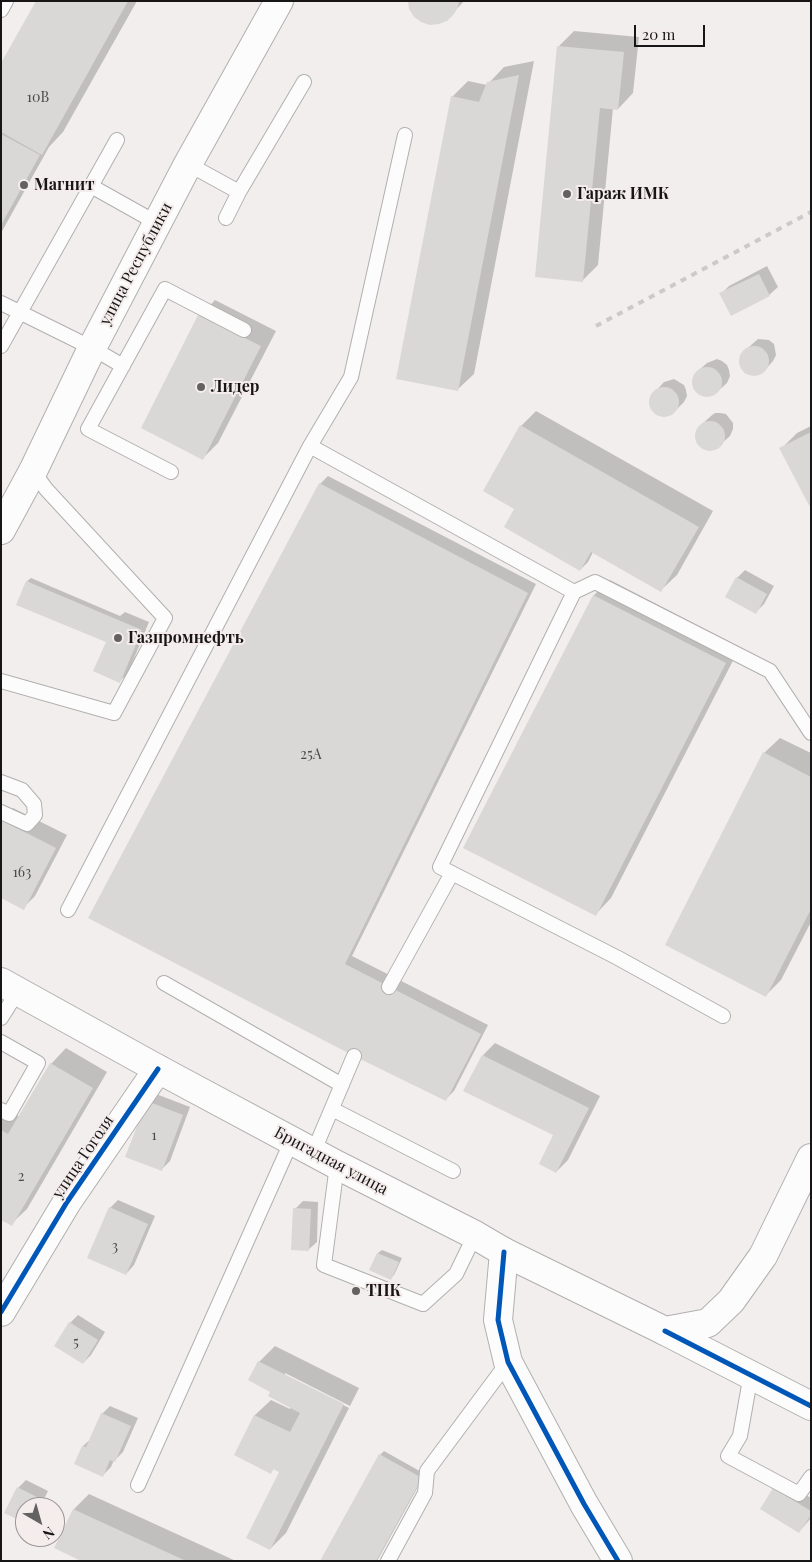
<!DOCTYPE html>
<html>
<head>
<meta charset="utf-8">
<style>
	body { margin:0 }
	#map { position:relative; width:812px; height:1562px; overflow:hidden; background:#f2eeee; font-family:"Playfair Display",serif }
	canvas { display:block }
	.frame { position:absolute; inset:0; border:2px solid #171515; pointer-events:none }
	.north { position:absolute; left:15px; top:1497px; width:50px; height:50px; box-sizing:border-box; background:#f4edec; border:1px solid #9c9796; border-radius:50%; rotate:142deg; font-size:14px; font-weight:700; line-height:20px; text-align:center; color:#171515 }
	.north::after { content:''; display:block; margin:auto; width:18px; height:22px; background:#646161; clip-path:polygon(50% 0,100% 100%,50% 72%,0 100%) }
	.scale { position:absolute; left:634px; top:25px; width:71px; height:22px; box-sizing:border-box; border:2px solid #171515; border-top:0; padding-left:6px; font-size:15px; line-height:18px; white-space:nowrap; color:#171515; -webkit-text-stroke:4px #f4edec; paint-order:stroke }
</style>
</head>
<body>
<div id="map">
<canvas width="812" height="1562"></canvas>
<div class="frame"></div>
<div class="north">N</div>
<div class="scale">20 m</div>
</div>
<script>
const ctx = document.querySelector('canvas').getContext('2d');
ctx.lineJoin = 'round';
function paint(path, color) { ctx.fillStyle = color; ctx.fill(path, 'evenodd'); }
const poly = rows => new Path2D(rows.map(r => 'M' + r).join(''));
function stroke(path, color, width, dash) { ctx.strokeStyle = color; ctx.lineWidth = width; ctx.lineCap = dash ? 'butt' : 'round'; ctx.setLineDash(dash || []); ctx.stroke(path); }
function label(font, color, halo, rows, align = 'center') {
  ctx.font = font + ' "Playfair Display",serif'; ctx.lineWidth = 4; ctx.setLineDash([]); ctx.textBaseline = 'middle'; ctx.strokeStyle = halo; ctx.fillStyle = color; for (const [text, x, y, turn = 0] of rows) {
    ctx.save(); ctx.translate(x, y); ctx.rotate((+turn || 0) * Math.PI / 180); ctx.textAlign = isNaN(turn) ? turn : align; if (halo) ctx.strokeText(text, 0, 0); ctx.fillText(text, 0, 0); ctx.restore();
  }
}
const shadow = poly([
	[38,1,137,1,63,132,49,147,1,233,1,66],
	[409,1,464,1,447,20],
	[574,31,639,37,633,93,618,109,613,108,598,265,582,281,559,46],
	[534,61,474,374,458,389,452,97,468,81,487,85,504,67],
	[767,266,778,287,769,295,721,294,729,286],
	[215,300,276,331,218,443,202,459,143,428,200,316],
	[758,339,769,340,774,344,776,355,773,361,765,370,759,375,751,375,745,373,741,367,740,359,741,354],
	[717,359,722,361,727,365,729,370,730,376,727,383,718,391,712,396,704,396,698,393,694,387,693,380,698,371,707,363],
	[674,379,684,385,686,390,687,396,684,402,675,411,669,415,662,416,655,413,651,407,650,400,652,395,664,382],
	[536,411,713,511,677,575,661,590,593,552,588,562,580,570,521,426],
	[715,413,720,413,726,414,733,423,733,429,730,436,721,444,715,449,708,450,702,446,697,441,696,433,702,424,711,416],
	[811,426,811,507,781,449,797,433],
	[328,476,536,584,352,956,488,1025,454,1091,446,1099,89,917,320,484],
	[745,570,774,586,764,604,756,612,737,578],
	[31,578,120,616,125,612,149,622,128,673,120,681,107,641,27,581],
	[610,580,740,647,611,898,596,914,465,847,594,595],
	[780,738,811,753,811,922,781,980,766,995,764,753],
	[13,808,67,835,35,896,23,908,1,897,1,819],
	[495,1043,600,1096,568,1160,556,1172,555,1135,483,1055],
	[66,1048,107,1072,27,1209,11,1224,1,1218,1,1106,20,1117,51,1064],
	[156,1094,190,1107,170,1161,162,1169,127,1156],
	[118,1200,155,1216,134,1265,126,1274,110,1208],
	[303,1201,318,1202,317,1242,308,1250,295,1209],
	[382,1250,402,1258,394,1275,391,1278,371,1270,378,1253],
	[78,1315,105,1332,91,1355,83,1363,70,1323],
	[275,1346,359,1388,350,1406,285,1373,285,1376,349,1408,286,1533,270,1549,281,1471,274,1468,271,1472,236,1455,255,1415,271,1400,290,1409,291,1407,272,1391,259,1362],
	[110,1406,138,1418,123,1452,115,1460,114,1460,111,1467,103,1475,83,1446,92,1438,102,1414],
	[384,1451,425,1474,377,1561,322,1561,380,1455],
	[26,1480,48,1491,40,1507,25,1507,25,1522,18,1488],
	[782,1481,811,1498,811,1518,799,1532,762,1509,774,1489],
	[89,1494,236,1561,84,1561,74,1509]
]);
const building = poly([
	[36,1,128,1,42,155,1,132,1,63],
	[408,1,459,1,458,7,454,14,447,21,439,24,430,25,421,22,414,17,409,9],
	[557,46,624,52,618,110,600,108,583,282,535,277],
	[519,75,458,391,396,379,451,96,479,102,487,82],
	[1,134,40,155,1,225],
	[759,274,770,296,731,316,719,293],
	[198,315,261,346,203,460,141,428],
	'739 361a15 15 0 1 1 30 0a15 15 0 1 1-30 0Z',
	'692 382a15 15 0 1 1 30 0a15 15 0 1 1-30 0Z',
	'649 402a15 15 0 1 1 30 0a15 15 0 1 1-30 0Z',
	'695 436a15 15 0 1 1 30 0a15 15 0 1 1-30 0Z',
	[520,425,699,527,661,592,591,552,580,571,504,527,514,509,483,491],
	[811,432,811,509,779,448],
	[319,483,528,593,345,964,481,1034,446,1101,354,1056,88,918],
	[736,577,767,594,756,614,725,597],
	[26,581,142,630,120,683,93,671,106,642,16,605],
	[593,595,726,663,596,916,463,848],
	[763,752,811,777,811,909,766,997,665,945],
	[1,820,56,848,24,910,1,898],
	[482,1055,589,1108,556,1173,539,1164,553,1135,463,1091],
	[50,1063,93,1088,12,1226,1,1220,1,1130,8,1134],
	[147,1101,183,1115,162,1171,125,1157],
	[109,1207,148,1224,126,1275,87,1258],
	[293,1208,311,1209,309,1251,291,1250],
	[377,1253,399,1262,391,1280,369,1270],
	[69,1322,98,1340,83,1364,54,1346],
	[258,1361,344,1404,270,1550,246,1538,279,1472,273,1469,271,1474,234,1455,254,1415,290,1432,300,1413,268,1396,270,1392,248,1380],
	[101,1413,131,1426,115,1462,110,1460,103,1477,74,1464,82,1446,86,1447],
	[379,1454,422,1478,376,1561,320,1561],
	[17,1487,41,1499,37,1507,25,1507,25,1523,4,1513],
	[773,1488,811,1511,811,1515,799,1533,760,1509],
	[73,1509,186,1561,81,1561,54,1548]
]);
const service = poly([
	[1,10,6,1],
	[188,164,239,192],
	[91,186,157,223],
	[226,218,239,192,304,82],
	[1,303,92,348,123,366],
	[1,346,117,140],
	[310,446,574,592],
	[171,472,88,429,165,289,244,330],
	[1,681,114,713,165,618,46,489,33,471],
	[1,782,22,790,34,804,35,815,27,824,1,812],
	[68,910,310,446,351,377,405,135],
	[164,983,342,1085],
	[389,987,452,873],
	[723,1016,618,958,440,867,574,592,595,582,770,671,811,733],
	[1,1018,18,991],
	[1,1042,38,1063,9,1114,1,1110],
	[332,1109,453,1171],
	[313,1153,354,1056],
	[337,1165,324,1265,423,1304,456,1274,475,1235],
	[751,1374,740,1436,728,1456,799,1494,811,1477],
	[138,1485,292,1140],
	[388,1561,425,1493,427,1471,508,1362]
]);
const minor = poly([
	[504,1252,498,1320,508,1362,584,1504,618,1561],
	[1,1312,67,1202,158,1069],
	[665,1331,811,1406]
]);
const secondary = poly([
	[1,982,158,1069,337,1165,475,1235,504,1252,665,1331,708,1323,731,1301,763,1256,811,1158]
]);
const primary = poly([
	[1,530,33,471,92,348,188,164,279,1]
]);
const rail = poly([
	[596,326,811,212]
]);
const cycleway = poly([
	[504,1252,498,1320,508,1362,584,1504,618,1561],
	[1,1312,67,1202,158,1069],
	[665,1331,811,1406]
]);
const markers = [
	[24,185,5,"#646161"],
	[567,194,5,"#646161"],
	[201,387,5,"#646161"],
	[118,638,5,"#646161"],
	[356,1291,5,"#646161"]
];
const numberNames = [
	["10В",38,98],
	["25А",311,755],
	["163",22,873],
	["1",154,1136],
	["2",21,1177],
	["3",115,1247],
	["5",76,1343]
];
const poiNames = [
	["Магнит",34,185],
	["Гараж ИМК",577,194],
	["Лидер",211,387],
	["Газпромнефть",128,638],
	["ТПК",366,1291]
];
const streetNames = [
	["улица Республики",136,264,-62],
	["улица Гоголя",83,1157,-56],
	["Бригадная улица",331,1161,28]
];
paint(shadow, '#0003');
paint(building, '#dad7d7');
stroke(service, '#b2afaf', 16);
stroke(minor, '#b2afaf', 30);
stroke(secondary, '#b2afaf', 30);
stroke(primary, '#b2afaf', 30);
stroke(service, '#fdfcfc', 14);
stroke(minor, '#fdfcfc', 28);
stroke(secondary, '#fdfcfc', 28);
stroke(primary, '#fdfcfc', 28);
stroke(rail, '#cbc9c9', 4, [6, 6]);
stroke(cycleway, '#0057b8', 5);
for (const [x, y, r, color] of markers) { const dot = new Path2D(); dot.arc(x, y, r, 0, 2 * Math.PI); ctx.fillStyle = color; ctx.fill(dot); stroke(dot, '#f4edec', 2); }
label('14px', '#4a4848', null, numberNames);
label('bold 16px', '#171515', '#f4edec', poiNames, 'left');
label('16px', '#171515', '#f4edec', streetNames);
</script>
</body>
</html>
